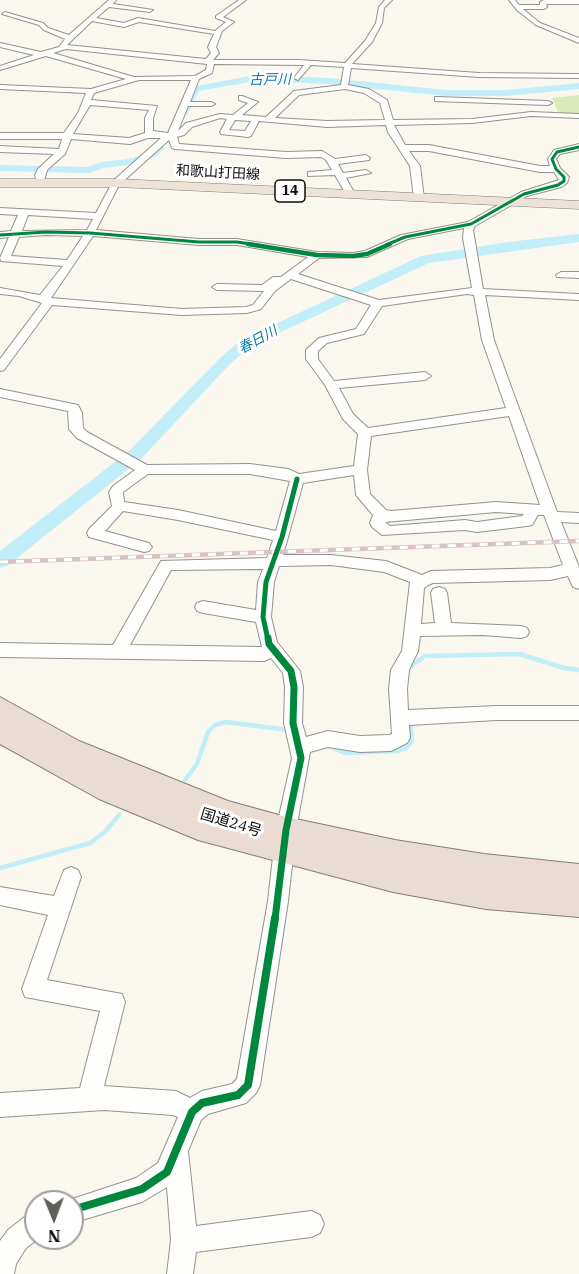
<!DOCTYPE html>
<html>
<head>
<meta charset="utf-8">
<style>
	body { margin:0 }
	#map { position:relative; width:579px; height:1274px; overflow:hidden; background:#faf7ef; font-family:"IBM Plex Serif",serif }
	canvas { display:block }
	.north { position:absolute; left:24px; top:1190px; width:60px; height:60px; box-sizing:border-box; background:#fff; border:2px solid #9e9e9e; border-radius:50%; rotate:179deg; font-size:16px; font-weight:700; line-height:24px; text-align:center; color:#0c0c0c }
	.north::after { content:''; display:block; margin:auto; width:21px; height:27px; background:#5f5e5b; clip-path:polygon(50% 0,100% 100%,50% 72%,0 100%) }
</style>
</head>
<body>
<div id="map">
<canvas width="579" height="1274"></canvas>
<div class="north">N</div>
</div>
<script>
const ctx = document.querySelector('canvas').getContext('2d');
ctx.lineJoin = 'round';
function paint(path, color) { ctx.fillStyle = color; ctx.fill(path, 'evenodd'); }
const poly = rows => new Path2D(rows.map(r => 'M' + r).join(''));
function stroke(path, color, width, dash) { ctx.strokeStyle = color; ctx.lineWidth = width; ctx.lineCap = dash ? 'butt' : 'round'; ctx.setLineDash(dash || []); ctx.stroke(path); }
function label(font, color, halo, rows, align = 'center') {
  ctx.font = font + ' "IBM Plex Serif","Noto Sans JP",serif'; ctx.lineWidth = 6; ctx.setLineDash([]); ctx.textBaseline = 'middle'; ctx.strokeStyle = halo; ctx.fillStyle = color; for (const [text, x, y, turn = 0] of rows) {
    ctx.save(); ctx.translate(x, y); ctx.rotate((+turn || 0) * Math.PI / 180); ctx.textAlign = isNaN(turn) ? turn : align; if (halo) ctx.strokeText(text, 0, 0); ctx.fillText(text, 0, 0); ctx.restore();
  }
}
const forest = poly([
	[579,95,579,113,574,115,559,114,552,98]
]);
const stream = poly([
	[410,667,425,656,520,654,564,668,579,670],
	[331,746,344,753,397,751,406,748,412,741,410,721],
	[185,780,197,764,208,732,215,725,226,722,288,730],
	[0,868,90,843,105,832,119,815]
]);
const river = poly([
	[255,75,329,78,446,90,506,90,579,83,579,89,506,96,446,96,329,84,255,81,199,91,187,115,178,113,191,87,255,75],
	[159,145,165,148,155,157,130,165,103,168,89,173,0,171,0,165,87,167,101,162,129,159,147,153,159,145],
	[579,234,579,242,429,263,251,346,230,364,141,459,7,566,0,568,0,551,129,451,220,358,241,340,421,256,508,242,579,234]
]);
const minor = poly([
	[109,0,116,0,113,4,153,10,150,12,109,7,96,18,124,23,138,18,215,31,226,22,216,18,216,16,239,0,246,0,223,17,234,22,222,31,216,47,219,53,213,60,298,60,345,63,365,41,376,23,379,7,385,0,392,0,384,8,382,23,372,42,352,64,479,73,579,74,579,78,479,77,351,68,348,85,369,89,387,100,393,120,472,119,531,112,579,114,579,118,531,116,472,123,394,125,405,145,429,145,540,166,550,166,548,159,554,150,579,144,579,150,560,154,556,159,560,168,569,177,567,183,561,187,527,196,475,226,473,230,483,289,579,294,579,300,485,295,494,340,557,512,579,513,579,523,561,522,579,567,579,589,573,587,568,576,550,580,433,583,428,585,424,588,421,624,435,623,431,593,433,589,439,587,445,589,447,593,451,623,521,626,527,628,529,632,527,636,521,638,483,635,420,636,418,651,409,670,407,689,408,710,497,706,579,706,579,720,497,720,409,725,410,738,407,743,391,751,360,752,328,747,310,752,296,830,288,901,260,1085,256,1093,246,1103,208,1114,201,1120,188,1151,196,1226,311,1211,320,1215,324,1224,320,1233,311,1237,196,1252,193,1274,167,1274,171,1240,167,1187,142,1202,72,1223,72,1202,63,1202,136,1178,158,1163,178,1117,173,1115,104,1110,0,1117,0,1093,80,1088,100,1011,25,997,22,989,48,915,0,905,0,887,54,896,64,870,71,867,78,870,81,877,47,980,122,994,125,1002,104,1086,176,1091,190,1098,202,1091,232,1084,237,1079,268,901,276,830,292,758,284,723,285,687,283,673,271,658,264,661,0,657,0,643,113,645,161,561,267,558,273,540,178,520,123,511,105,531,149,543,152,547,149,551,144,552,89,537,87,533,89,529,112,506,109,492,113,486,135,470,77,438,69,429,68,411,0,397,0,389,78,405,82,413,83,428,87,432,147,465,250,464,288,469,299,474,354,466,358,434,343,419,325,385,306,359,306,350,319,338,356,329,371,305,291,279,275,291,261,309,247,313,182,315,52,305,4,370,0,371,0,359,42,303,19,296,0,294,0,288,40,295,63,266,1,261,0,258,9,237,0,238,0,232,11,231,18,215,0,214,0,208,96,213,113,181,161,138,148,138,130,144,71,139,65,154,47,170,43,184,37,184,35,175,38,169,54,154,0,152,0,146,59,149,62,139,0,139,0,133,64,133,78,113,86,93,0,89,0,85,91,89,126,79,46,56,0,70,0,66,34,55,0,47,0,43,41,52,59,47,65,39,44,30,39,25,2,14,5,12,43,23,48,28,69,35,109,0],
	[92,21,124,27,139,22,214,34,208,47,211,53,206,59,67,45,92,21],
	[66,49,207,64,206,70,195,76,134,77,53,53,66,49],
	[214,64,304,65,294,78,298,80,311,65,344,67,341,85,294,91,266,117,242,115,258,102,242,96,239,96,239,100,248,103,233,115,220,114,186,123,178,131,188,106,211,106,215,104,211,102,190,102,199,79,212,73,214,64],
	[139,80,191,80,168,133,153,131,153,118,157,106,91,100,94,93,139,80],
	[345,89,364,93,380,103,385,120,327,121,275,118,299,95,345,89],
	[90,105,149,110,145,118,145,133,129,138,73,134,90,105],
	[220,118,227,119,220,132,221,134,248,137,251,136,259,121,327,127,386,125,388,132,410,166,414,198,419,201,424,198,420,166,409,151,429,151,540,172,554,172,559,180,521,192,468,222,401,235,365,251,353,253,317,252,237,239,199,239,96,230,119,185,169,140,172,148,175,149,286,158,321,157,326,160,332,170,308,172,308,176,335,175,347,196,350,197,355,194,346,178,371,173,366,170,343,173,338,164,369,160,370,158,366,155,335,159,322,151,286,152,179,144,177,137,184,135,192,127,220,118],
	[235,120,251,121,245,131,229,130,235,120],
	[28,215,93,219,87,230,22,231,28,215],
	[464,228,463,238,472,288,379,300,298,274,319,258,367,257,408,239,464,228],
	[46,235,83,236,67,260,11,256,19,237,46,235],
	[93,236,199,245,237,245,308,257,281,277,273,277,262,285,217,284,212,287,217,290,264,291,253,305,246,307,182,309,51,298,93,236],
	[467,294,474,295,482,340,506,408,368,428,353,414,339,388,425,380,431,376,425,372,334,381,318,359,318,351,327,343,364,334,382,306,467,294],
	[509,416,540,505,496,502,391,511,386,510,370,494,367,470,371,436,509,416],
	[148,474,250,474,290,481,276,531,178,510,124,502,123,492,148,474],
	[354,475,356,495,373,515,370,523,372,527,382,535,465,530,477,532,527,526,532,525,538,515,544,515,563,565,550,568,431,571,422,575,386,561,331,555,283,555,303,483,354,475],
	[496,512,524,514,522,516,477,522,465,520,390,526,385,522,496,512],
	[331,565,384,572,410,582,402,651,391,670,389,689,392,734,389,735,360,736,328,731,306,737,302,723,303,687,300,671,277,642,271,617,274,582,279,566,331,565],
	[263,569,258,582,256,610,203,601,197,603,195,607,197,611,203,613,256,622,262,647,130,645,171,570,263,569],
	[509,0,515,0,519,5,540,5,540,2,544,0,579,0,579,4,546,4,547,7,544,9,523,9,540,23,579,38,579,43,536,25,518,11,509,0],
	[438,97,548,101,552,103,548,105,435,101,435,97,438,97],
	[561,272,579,272,579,278,557,277,556,275,561,272],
	[36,1211,36,1238,39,1238,26,1248,16,1264,14,1274,0,1274,0,1241,8,1230,27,1215,36,1211]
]);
const major = poly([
	[0,179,118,179,579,201,579,209,118,187,0,187,0,179]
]);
const highway = poly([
	[0,697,79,741,228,801,286,817,395,840,484,854,579,864,579,917,486,909,393,892,198,840,99,799,0,744,0,697]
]);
const rail = poly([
	[0,562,579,541]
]);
const cyclewayFar4 = poly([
	[0,235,46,232,90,233,199,242,237,242,258,245],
	[386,245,405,237,471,224,524,194,558,185,564,181,564,177,556,169,552,159,557,152,579,147]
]);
const cyclewayFar3 = poly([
	[248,244,317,255,353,256,367,254,390,244]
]);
const cyclewayFar2 = poly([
	[268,640,263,617,266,582,282,537,297,479]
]);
const cyclewayFar1 = poly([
	[268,638,269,644,291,671,294,687,293,723,301,758,286,830,275,919]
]);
const cycleway = poly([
	[72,1210,142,1189,167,1172,192,1112,202,1103,238,1095,248,1085,275,918]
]);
const farWaternames = [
	["古戸川",270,80,-1],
	["春日川",258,340,-29]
];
const farStreetnames = [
	["和歌山打田線",218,173,3]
];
const shields = [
	[290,191,30]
];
const shieldNames = [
	["14",290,191]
];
const streetNames = [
	["国道24号",231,823,17]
];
paint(forest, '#daeab9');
stroke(stream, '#c1eef9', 4.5);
paint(river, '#c1eef9');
stroke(minor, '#93928e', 2);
stroke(major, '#807f7c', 1);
stroke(highway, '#807f7c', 2);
paint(minor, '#fefefd');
paint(major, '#ece3d6');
paint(highway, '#eadbd3');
stroke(rail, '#d8c2c5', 4.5);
stroke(rail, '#fff', 3, [8]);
stroke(cyclewayFar4, '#00873e', 3);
stroke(cyclewayFar3, '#00873e', 4.5);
stroke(cyclewayFar2, '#00873e', 5);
stroke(cyclewayFar1, '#00873e', 7);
stroke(cycleway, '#00873e', 8);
label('italic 14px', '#087baa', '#fff', farWaternames);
label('14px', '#0c0c0c', '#fff', farStreetnames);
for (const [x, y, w] of shields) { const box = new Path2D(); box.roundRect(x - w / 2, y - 11, w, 22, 4.5); ctx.fillStyle = '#fff'; ctx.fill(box); stroke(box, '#0c0c0c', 1.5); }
label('bold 14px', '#0c0c0c', null, shieldNames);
label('15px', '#0c0c0c', '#fff', streetNames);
</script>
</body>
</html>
